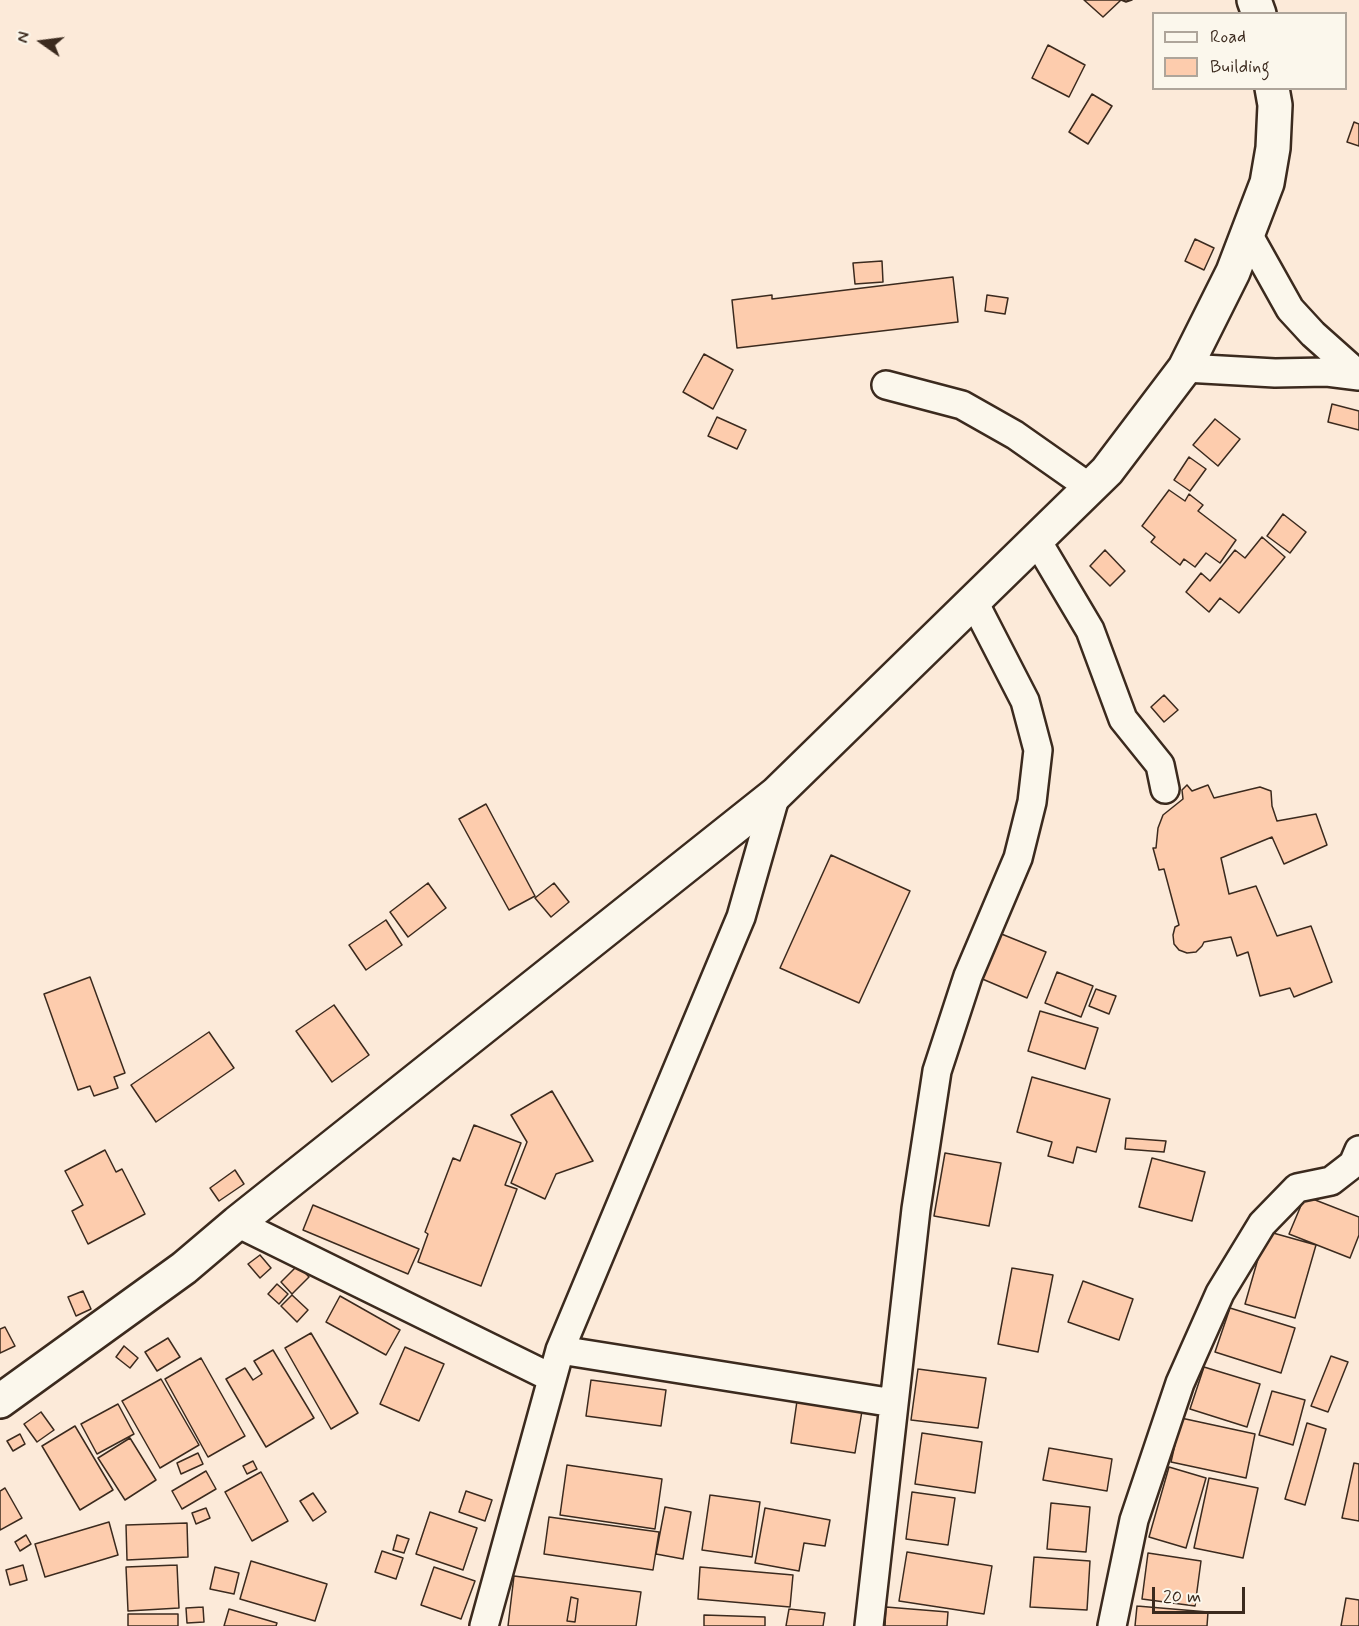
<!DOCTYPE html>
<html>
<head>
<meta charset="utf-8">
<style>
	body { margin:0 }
	#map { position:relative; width:1359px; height:1626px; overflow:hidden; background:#fcead9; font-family:Mynerve,sans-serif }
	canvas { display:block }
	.legend { position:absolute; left:1152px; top:12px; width:195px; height:78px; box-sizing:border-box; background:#fbf7ec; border:2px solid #aea59a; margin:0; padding:8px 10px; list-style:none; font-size:18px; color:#3b2a1e }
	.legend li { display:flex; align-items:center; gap:12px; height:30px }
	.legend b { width:30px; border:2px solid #aea59a }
	.north { position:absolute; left:12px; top:12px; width:60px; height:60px; -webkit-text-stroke:4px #fbf7ec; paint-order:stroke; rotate:284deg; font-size:16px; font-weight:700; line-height:24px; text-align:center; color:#3b2a1e }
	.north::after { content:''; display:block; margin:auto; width:21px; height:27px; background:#3b2a1e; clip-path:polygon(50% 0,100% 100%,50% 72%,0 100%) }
	.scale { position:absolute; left:1152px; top:1587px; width:93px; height:27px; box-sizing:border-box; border:3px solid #3b2a1e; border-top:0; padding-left:8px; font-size:18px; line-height:21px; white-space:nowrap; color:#3b2a1e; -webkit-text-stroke:4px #fbf7ec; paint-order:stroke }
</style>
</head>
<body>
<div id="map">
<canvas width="1359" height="1626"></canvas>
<ul class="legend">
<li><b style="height:8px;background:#fbf7ec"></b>Road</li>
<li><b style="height:16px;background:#fdccad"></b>Building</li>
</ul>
<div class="north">N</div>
<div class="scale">20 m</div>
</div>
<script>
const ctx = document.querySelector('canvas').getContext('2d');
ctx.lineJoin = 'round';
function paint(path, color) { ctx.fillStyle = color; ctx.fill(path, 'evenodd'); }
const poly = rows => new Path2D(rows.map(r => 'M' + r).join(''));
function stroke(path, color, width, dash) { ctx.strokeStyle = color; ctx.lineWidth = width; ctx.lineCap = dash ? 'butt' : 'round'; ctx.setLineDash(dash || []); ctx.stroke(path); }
const building = poly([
	[1084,0,1132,0,1126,2,1121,0,1103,17,1084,0],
	[1048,45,1085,65,1069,97,1032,78,1048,45],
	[1092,94,1112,106,1088,144,1069,132,1092,94],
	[1354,122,1359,124,1359,146,1347,142,1354,122],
	[1195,239,1214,248,1204,270,1185,261,1195,239],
	[882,261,883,282,855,284,853,263,882,261],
	[953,277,958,322,737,348,732,300,772,295,772,299,953,277],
	[987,295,1008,298,1005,314,985,311,987,295],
	[704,354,733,370,713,409,683,392,704,354],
	[1332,404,1359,411,1359,430,1328,422,1332,404],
	[717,417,746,430,737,449,708,436,717,417],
	[1215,419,1240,439,1218,466,1193,445,1215,419],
	[1189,457,1206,469,1190,491,1174,480,1189,457],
	[1169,490,1185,501,1189,494,1203,505,1198,511,1236,540,1220,563,1206,553,1195,567,1184,559,1180,565,1151,542,1155,537,1142,526,1169,490],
	[1283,514,1306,532,1290,553,1267,536,1283,514],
	[1262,537,1285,557,1239,613,1220,598,1209,612,1186,592,1201,573,1210,581,1235,550,1245,558,1262,537],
	[1105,550,1125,571,1110,586,1090,566,1105,550],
	[1164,695,1178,710,1164,722,1151,707,1164,695],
	[1187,785,1192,791,1208,785,1214,798,1260,787,1271,791,1272,806,1277,821,1316,814,1327,845,1284,864,1272,837,1221,858,1229,894,1256,886,1277,936,1311,926,1332,982,1294,997,1290,988,1260,996,1248,952,1237,956,1231,937,1204,942,1202,946,1196,952,1187,953,1179,950,1174,944,1173,935,1175,927,1179,925,1164,869,1159,870,1153,848,1156,848,1158,828,1163,815,1183,799,1182,790,1187,785],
	[486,804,535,896,509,910,459,819,486,804],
	[831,855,910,891,859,1003,780,968,831,855],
	[428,883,446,908,408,937,390,912,428,883],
	[554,883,569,902,551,917,535,898,554,883],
	[386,920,402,945,366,970,349,945,386,920],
	[999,933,1046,952,1027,998,980,978,999,933],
	[1057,972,1093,986,1081,1017,1045,1003,1057,972],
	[90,977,125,1073,114,1077,118,1088,94,1096,90,1086,78,1090,44,994,90,977],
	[1096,989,1116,996,1109,1014,1089,1006,1096,989],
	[334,1005,369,1055,332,1082,296,1031,334,1005],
	[1040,1011,1098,1028,1085,1069,1028,1051,1040,1011],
	[209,1032,234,1068,156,1122,131,1085,209,1032],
	[1032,1077,1110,1099,1096,1152,1077,1147,1073,1163,1048,1156,1052,1142,1017,1132,1032,1077],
	[552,1091,593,1161,556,1174,545,1199,511,1183,527,1142,511,1115,552,1091],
	[474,1125,521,1143,505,1185,517,1189,481,1286,418,1262,428,1234,425,1232,453,1158,460,1161,474,1125],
	[1126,1138,1166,1141,1164,1152,1125,1149,1126,1138],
	[105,1150,116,1172,122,1169,145,1214,88,1244,72,1211,83,1205,65,1171,105,1150],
	[945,1153,1001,1163,989,1226,934,1216,945,1153],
	[1152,1158,1205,1172,1192,1221,1139,1207,1152,1158],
	[235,1170,244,1184,219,1201,210,1188,235,1170],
	[1305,1196,1359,1217,1359,1235,1350,1258,1289,1234,1305,1196],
	[313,1205,419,1249,408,1274,303,1230,313,1205],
	[1266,1231,1316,1245,1295,1318,1245,1304,1266,1231],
	[260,1255,271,1268,260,1278,248,1264,260,1255],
	[298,1265,309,1277,292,1294,281,1282,298,1265],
	[1012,1268,1053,1275,1038,1352,998,1344,1012,1268],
	[1083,1281,1133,1299,1119,1340,1068,1322,1083,1281],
	[277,1284,288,1294,279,1304,268,1294,277,1284],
	[83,1291,91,1309,76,1316,68,1297,83,1291],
	[292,1295,308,1310,297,1322,281,1306,292,1295],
	[340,1296,400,1330,386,1355,326,1322,340,1296],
	[1230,1308,1295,1328,1281,1373,1215,1352,1230,1308],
	[5,1327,15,1346,0,1353,0,1329,5,1327],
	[311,1333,358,1413,331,1429,285,1348,311,1333],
	[168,1338,180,1357,157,1371,145,1352,168,1338],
	[124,1346,138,1358,130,1368,116,1357,124,1346],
	[405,1347,444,1364,419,1421,380,1404,405,1347],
	[273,1350,314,1418,266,1447,226,1379,245,1368,253,1380,262,1374,254,1361,273,1350],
	[1331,1356,1348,1362,1328,1412,1311,1406,1331,1356],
	[201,1358,245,1436,208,1457,165,1379,201,1358],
	[1204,1367,1260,1384,1247,1427,1190,1409,1204,1367],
	[918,1369,986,1378,978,1428,911,1420,918,1369],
	[161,1379,199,1445,160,1468,122,1401,161,1379],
	[591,1380,666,1390,661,1426,586,1416,591,1380],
	[1272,1391,1305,1400,1293,1445,1259,1435,1272,1391],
	[797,1401,862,1411,855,1453,791,1443,797,1401],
	[118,1404,134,1434,97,1454,81,1424,118,1404],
	[41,1412,54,1430,37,1442,24,1424,41,1412],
	[1181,1418,1255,1434,1246,1478,1171,1462,1181,1418],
	[1307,1423,1326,1429,1305,1505,1285,1499,1307,1423],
	[75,1426,113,1490,80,1510,42,1446,75,1426],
	[922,1433,982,1442,975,1493,915,1484,922,1433],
	[20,1434,25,1444,13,1451,7,1441,20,1434],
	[130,1438,156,1480,125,1500,98,1458,130,1438],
	[1049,1448,1112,1459,1107,1491,1043,1480,1049,1448],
	[198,1453,203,1464,181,1474,177,1463,198,1453],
	[253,1461,257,1469,247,1474,243,1466,253,1461],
	[1354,1463,1359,1464,1359,1521,1342,1518,1354,1463],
	[567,1465,662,1479,655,1529,560,1515,567,1465],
	[1169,1467,1206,1478,1186,1548,1149,1537,1169,1467],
	[206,1471,216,1489,182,1509,172,1491,206,1471],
	[261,1472,288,1521,252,1541,225,1492,261,1472],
	[1209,1478,1258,1488,1243,1558,1194,1548,1209,1478],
	[5,1488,22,1518,0,1530,0,1491,5,1488],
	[466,1491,492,1500,485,1521,459,1512,466,1491],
	[912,1492,955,1498,948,1545,906,1539,912,1492],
	[313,1493,326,1512,313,1521,300,1501,313,1493],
	[710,1495,760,1502,752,1557,702,1550,710,1495],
	[1051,1503,1090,1507,1086,1552,1047,1549,1051,1503],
	[665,1507,691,1512,683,1559,656,1554,665,1507],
	[206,1508,210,1518,196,1524,192,1513,206,1508],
	[765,1508,830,1520,825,1546,804,1543,799,1571,755,1563,765,1508],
	[430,1512,477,1528,463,1570,416,1554,430,1512],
	[549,1517,659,1532,653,1570,544,1554,549,1517],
	[109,1522,118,1555,45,1577,35,1544,109,1522],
	[187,1523,188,1557,127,1560,126,1525,187,1523],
	[26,1535,31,1544,20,1551,15,1542,26,1535],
	[397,1535,409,1539,404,1553,393,1550,397,1535],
	[382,1551,403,1558,396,1579,375,1572,382,1551],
	[907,1552,992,1566,984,1614,899,1601,907,1552],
	[1148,1553,1201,1561,1195,1606,1142,1599,1148,1553],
	[1034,1557,1090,1561,1087,1610,1030,1607,1034,1557],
	[251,1561,327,1584,315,1621,240,1599,251,1561],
	[23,1565,27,1580,10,1585,6,1570,23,1565],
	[177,1565,179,1608,128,1611,126,1567,177,1565],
	[215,1567,239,1573,234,1594,210,1589,215,1567],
	[434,1567,475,1581,461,1619,421,1605,434,1567],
	[700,1567,793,1575,790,1607,698,1599,700,1567],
	[514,1576,641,1592,636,1626,508,1626,514,1576],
	[571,1597,578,1599,575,1622,567,1621,571,1597],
	[571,1597,578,1599,575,1622,567,1621,571,1597],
	[1346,1598,1359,1600,1359,1626,1341,1626,1346,1598],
	[1137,1606,1208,1612,1207,1626,1135,1626,1137,1606],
	[203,1607,204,1622,187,1623,186,1608,203,1607],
	[886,1607,948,1612,947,1626,885,1626,886,1607],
	[229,1609,277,1623,276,1626,224,1626,229,1609],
	[789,1609,825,1613,823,1626,786,1626,789,1609],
	[128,1614,178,1614,178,1626,128,1626,128,1614],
	[704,1615,765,1617,765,1626,704,1626,704,1615]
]);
const street = poly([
	[1248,234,1290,309,1313,334,1359,375],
	[1185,368,1275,373,1327,372,1359,376],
	[886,385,962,405,1015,435,1089,487],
	[1036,539,1090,630,1123,719,1160,765,1165,789],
	[237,1223,552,1378],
	[560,1350,894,1403],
	[484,1626,560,1350,741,917,776,794],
	[869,1626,916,1209,937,1071,968,976,1018,858,1032,802,1038,750,1025,701,973,600],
	[1112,1626,1134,1520,1180,1383,1220,1293,1262,1224,1297,1188,1331,1181,1353,1164,1359,1150]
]);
const secondary = poly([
	[1254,0,1259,14],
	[0,1401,184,1268,237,1223,776,794,1107,471,1185,368,1233,272,1267,183,1273,148,1275,105,1272,88]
]);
paint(building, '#fdccad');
stroke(building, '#3b2a1e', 1.5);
stroke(street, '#3b2a1e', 32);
stroke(secondary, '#3b2a1e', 38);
stroke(street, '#fbf7ec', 27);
stroke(secondary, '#fbf7ec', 33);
</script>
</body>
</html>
